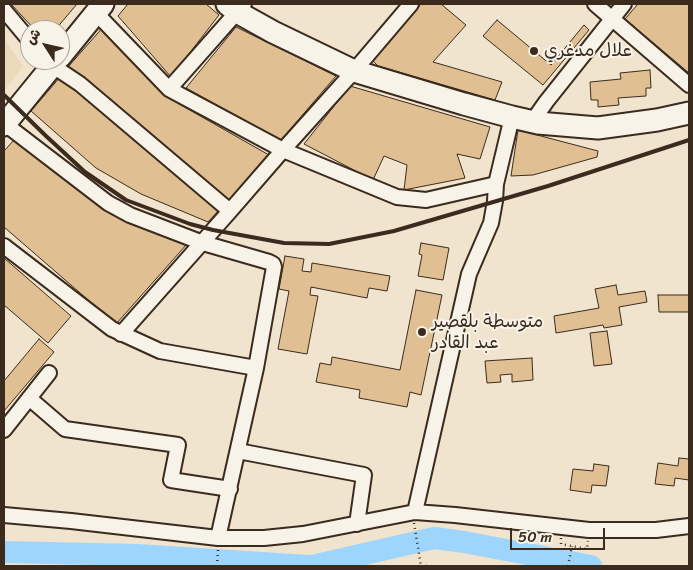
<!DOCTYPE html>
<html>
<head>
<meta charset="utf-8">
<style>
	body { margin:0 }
	#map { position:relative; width:693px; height:570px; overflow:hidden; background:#f0e4ce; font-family:Sriracha,"Playpen Sans Arabic",sans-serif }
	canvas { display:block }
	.frame { position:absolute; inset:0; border:5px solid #3b2a1e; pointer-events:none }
	.north { position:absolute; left:20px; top:20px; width:50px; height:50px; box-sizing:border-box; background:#f7f3e8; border:1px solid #aca397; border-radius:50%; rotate:305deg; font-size:14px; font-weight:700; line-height:20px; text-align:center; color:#3b2a1e }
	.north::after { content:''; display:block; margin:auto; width:18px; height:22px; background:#3b2a1e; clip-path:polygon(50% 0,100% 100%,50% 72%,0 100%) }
	.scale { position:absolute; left:510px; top:528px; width:95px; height:22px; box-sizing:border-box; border:2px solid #3b2a1e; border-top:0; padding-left:6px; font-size:15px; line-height:18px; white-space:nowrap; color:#3b2a1e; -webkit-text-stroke:4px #f7f3e8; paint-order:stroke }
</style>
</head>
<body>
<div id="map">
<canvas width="693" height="570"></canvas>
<div class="frame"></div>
<div class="north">ش</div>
<div class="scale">50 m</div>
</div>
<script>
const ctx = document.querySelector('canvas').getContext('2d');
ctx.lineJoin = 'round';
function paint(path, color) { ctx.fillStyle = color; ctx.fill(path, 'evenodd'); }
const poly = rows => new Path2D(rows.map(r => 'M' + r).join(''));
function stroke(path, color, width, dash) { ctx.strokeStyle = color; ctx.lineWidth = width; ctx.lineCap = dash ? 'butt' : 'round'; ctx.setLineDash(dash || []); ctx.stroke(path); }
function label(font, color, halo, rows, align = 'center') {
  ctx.font = font + ' Sriracha,"Playpen Sans Arabic",sans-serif'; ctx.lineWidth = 4; ctx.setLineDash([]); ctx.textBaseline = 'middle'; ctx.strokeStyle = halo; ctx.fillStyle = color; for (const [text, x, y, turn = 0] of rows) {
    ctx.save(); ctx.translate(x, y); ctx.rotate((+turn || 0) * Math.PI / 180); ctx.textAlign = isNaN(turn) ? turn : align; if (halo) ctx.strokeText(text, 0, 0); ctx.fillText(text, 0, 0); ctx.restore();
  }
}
const built = poly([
	[4,39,23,66,4,91]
]);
const river = poly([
	[4,552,137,555,309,566],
	[312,566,434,538,464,542,591,566]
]);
const building = poly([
	[11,4,77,4,55,30,35,30,11,4],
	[128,4,206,4,219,15,171,77,118,16,128,4],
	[421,4,441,4,466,25,433,62,502,82,495,100,378,66,371,59,421,4],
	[638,4,689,4,689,73,625,19,638,4],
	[497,20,551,65,584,25,589,30,543,85,483,36,497,20],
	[104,26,165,96,269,155,227,202,146,134,68,67,104,26],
	[236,27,336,76,281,140,186,88,236,27],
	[650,70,651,88,646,88,646,96,618,98,619,105,598,107,598,100,591,100,590,82,621,79,620,73,650,70],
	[61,76,220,209,208,222,141,194,96,168,31,111,61,76],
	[350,86,490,127,480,159,457,154,465,178,404,190,407,165,384,156,373,180,304,144,350,86],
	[518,130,598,151,597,157,533,175,511,176,518,130],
	[14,140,114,213,187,244,116,324,4,227,4,151,14,140],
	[421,243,449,248,443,280,418,276,422,255,419,254,421,243],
	[285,256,304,259,302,271,311,272,312,263,390,276,387,291,369,288,367,298,311,287,310,295,318,296,307,354,278,349,289,291,279,289,285,256],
	[4,258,71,316,48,343,4,305,4,258],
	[616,285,618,295,645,291,647,302,619,307,622,325,604,328,603,325,556,333,554,316,599,308,595,289,616,285],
	[416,290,442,295,421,395,410,392,407,407,359,398,360,390,316,382,320,363,331,365,332,357,400,370,416,290],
	[658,295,689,295,689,312,659,312,658,295],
	[607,331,612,364,594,366,590,333,607,331],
	[39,339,54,352,4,411,4,381,39,339],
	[532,358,533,380,512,382,512,374,500,375,501,382,487,383,485,361,532,358],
	[679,458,689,459,689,480,675,478,674,486,655,484,658,463,678,466,679,458],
	[594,464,609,466,606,486,592,485,591,493,570,490,573,469,593,471,594,464]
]);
const path = poly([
	[414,523,421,566],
	[561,538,561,544,587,549,588,541],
	[217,566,218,550],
	[426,566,430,566],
	[568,566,572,546]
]);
const minor = poly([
	[595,4,689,85],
	[4,10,30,41],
	[96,13,169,89,283,150,397,197,426,200,496,184],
	[48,61,53,66,80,84,230,211],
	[169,89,244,4],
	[532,122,546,102,624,4],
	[5,124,108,203,130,215,203,243,269,262,273,264,274,267,256,368,218,538],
	[4,246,112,329,160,351,256,368],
	[121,334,230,211,283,150,354,71,411,4],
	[29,398,65,429,178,445,171,480,230,489],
	[4,430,49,373],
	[238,451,364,475,357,524],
	[415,512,469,274,491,223,495,201,496,184,512,117],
	[4,515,71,521,218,538,264,538,303,534,415,512,455,515,589,530,656,530,689,526]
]);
const highway = poly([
	[227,4,237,12,273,32,354,71,464,104,512,117,538,123,598,128,657,120,689,113],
	[60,57,103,4],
	[4,125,57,60]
]);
const rail = poly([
	[4,95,46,136,85,172,126,200,190,224,213,230,284,243,329,244,394,231,548,186,689,140]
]);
const markers = [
	[534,51,5,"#3b2a1e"],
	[422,332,5,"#3b2a1e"]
];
const poiNames = [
	["علال مدغري",544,51],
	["متوسطة بلقصير",432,322],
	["عبد القادر",432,343]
];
paint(built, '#ebd9bc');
stroke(river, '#9ed5fd', 22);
paint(building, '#e0c093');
stroke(building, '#3b2a1e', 1);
stroke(minor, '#3b2a1e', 18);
stroke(highway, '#3b2a1e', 25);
stroke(path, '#3b2a1e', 2.5, [1, 4]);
stroke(minor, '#f7f3e8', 14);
stroke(highway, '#f7f3e8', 21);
stroke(rail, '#3b2a1e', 4);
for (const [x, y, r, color] of markers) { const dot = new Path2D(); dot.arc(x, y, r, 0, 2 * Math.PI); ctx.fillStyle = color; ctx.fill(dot); stroke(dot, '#f7f3e8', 2); }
label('18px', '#3b2a1e', '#f7f3e8', poiNames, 'left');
</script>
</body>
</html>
